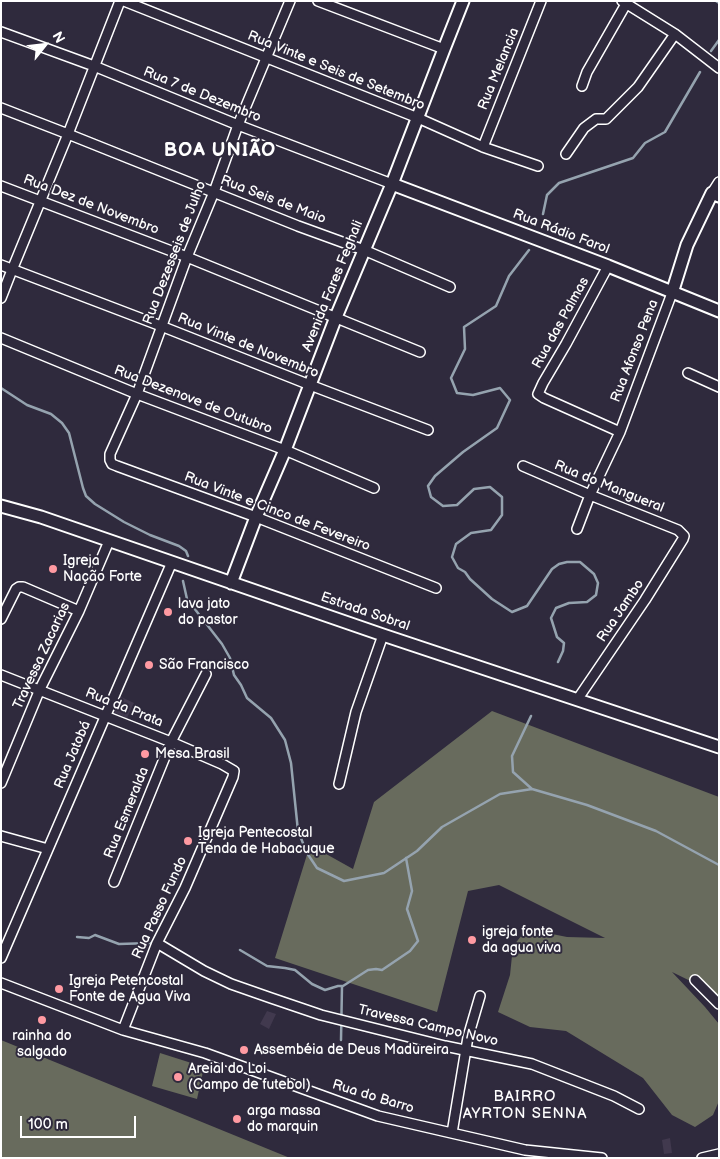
<!DOCTYPE html>
<html>
<head>
<meta charset="utf-8">
<style>
	body { margin:0 }
	#map { position:relative; width:720px; height:1159px; overflow:hidden; background:#2f2a3d; font-family:"Balsamiq Sans",sans-serif }
	canvas { display:block }
	.frame { position:absolute; inset:0; border:2px solid #fff; pointer-events:none }
	.north { position:absolute; left:20px; top:20px; width:50px; height:50px; -webkit-text-stroke:4px #2f2a3d; paint-order:stroke; rotate:61deg; font-size:14px; font-weight:700; line-height:20px; text-align:center; color:#fff }
	.north::after { content:''; display:block; margin:auto; width:18px; height:22px; background:#fff; clip-path:polygon(50% 0,100% 100%,50% 72%,0 100%) }
	.scale { position:absolute; left:20px; top:1116px; width:116px; height:22px; box-sizing:border-box; border:2px solid #fff; border-top:0; padding-left:6px; font-size:15px; line-height:18px; white-space:nowrap; color:#fff; -webkit-text-stroke:4px #2f2a3d; paint-order:stroke }
</style>
</head>
<body>
<div id="map">
<canvas width="720" height="1159"></canvas>
<div class="frame"></div>
<div class="north">N</div>
<div class="scale">100 m</div>
</div>
<script>
const ctx = document.querySelector('canvas').getContext('2d');
ctx.lineJoin = 'round';
function paint(path, color) { ctx.fillStyle = color; ctx.fill(path, 'evenodd'); }
const poly = rows => new Path2D(rows.map(r => 'M' + r).join(''));
function stroke(path, color, width, dash) { ctx.strokeStyle = color; ctx.lineWidth = width; ctx.lineCap = dash ? 'butt' : 'round'; ctx.setLineDash(dash || []); ctx.stroke(path); }
function label(font, color, halo, rows, align = 'center') {
  ctx.font = font + ' "Balsamiq Sans",sans-serif'; ctx.lineWidth = 4; ctx.setLineDash([]); ctx.textBaseline = 'middle'; ctx.strokeStyle = halo; ctx.fillStyle = color; for (const [text, x, y, turn = 0] of rows) {
    ctx.save(); ctx.translate(x, y); ctx.rotate((+turn || 0) * Math.PI / 180); ctx.textAlign = isNaN(turn) ? turn : align; if (halo) ctx.strokeText(text, 0, 0); ctx.fillText(text, 0, 0); ctx.restore();
  }
}
const built = poly([
	[119,696,134,703,127,718,113,712],
	[267,1011,276,1014,269,1029,260,1024],
	[670,1138,672,1153,664,1154,662,1140]
]);
const green = poly([
	[492,711,719,797,719,995,672,972,705,1007,719,1024,719,1101,713,1115,695,1127,672,1115,643,1078,566,1031,530,1027,498,1012,510,975,513,946,527,929,567,937,605,938,499,885,468,891,437,1012,275,958,310,845,353,869,374,802],
	[1,1040,290,1158,4,1158,1,1156],
	[160,1053,204,1067,197,1099,152,1086]
]);
const stream = poly([
	[716,1,719,3],
	[711,51,719,40],
	[543,214,547,195,559,183,633,158,645,143,665,132,700,72],
	[529,250,509,276,496,306,464,327,465,349,451,378,457,393,473,395,500,388,510,400,497,428,463,452,435,476,428,486,431,497,443,506,457,505,474,489,490,487,502,497,502,515,491,530,471,533,456,544,452,557,458,568,465,572,470,579,492,599,512,612,527,606,552,569,559,564,567,562,580,562,594,574,598,583,596,595,587,602,569,603,556,608,551,618,557,637,564,643,563,651,558,662],
	[1,388,27,405,51,414,62,423,69,433,83,488,86,496,95,504,124,522,150,535,179,546,186,551,188,556],
	[183,581,187,599,222,644,230,658,234,675,241,685,247,698,271,718,285,740,291,763,298,831,307,853,317,868,344,881,384,873,417,851,442,827,500,794,532,789,587,805,656,831,719,865],
	[531,716,512,756,513,772,532,789],
	[77,937,89,938,95,935,119,944,151,943],
	[240,950,267,966,285,968,295,970,312,984,325,990,338,986,343,986,368,970,376,969,382,970,410,951,418,941,407,909,412,891,406,858],
	[341,1040,342,986]
]);
const minor = poly([
	[124,1,418,118,483,147,538,166],
	[290,1,238,125,214,192,187,257,137,394,110,454,110,460,112,464,117,466,256,517,436,588],
	[318,1,444,49],
	[622,1,675,34,719,68],
	[1,32,94,66,238,125,392,184],
	[582,86,587,72,626,4],
	[1,108,68,134,298,226,364,250,450,287],
	[483,147,541,1],
	[566,154,584,128,596,119,606,119,638,87,675,34],
	[1,186,187,257,420,352],
	[712,193,719,182],
	[1,265,161,326,310,385,428,430],
	[608,266,566,344,543,383,538,394,544,398,620,432],
	[1,298,12,270,68,134,120,1],
	[1,338,137,394,285,450,374,488],
	[688,373,719,387],
	[523,466,590,495,678,530,684,536,683,539,645,600,577,700],
	[577,529,590,495,620,432,672,293],
	[1,619,16,589,19,587,23,587,79,611],
	[1,675,171,742,222,764,234,771,233,777,185,888,157,943,123,1030],
	[1,783,40,689,79,611,109,541],
	[339,784,356,712,383,635],
	[1,836,48,849],
	[114,882,171,742,206,674],
	[157,943,204,971,231,984,271,998,321,1015,445,1046,532,1064,614,1096,639,1109],
	[1,958,172,562],
	[695,980,719,1004],
	[1,983,123,1030,205,1053,378,1116,525,1150,602,1158],
	[452,1133,468,1037,480,996],
	[702,1158,719,1154]
]);
const tertiary = poly([
	[392,184,608,266,719,311],
	[672,293,687,245,712,193,719,196],
	[1,506,41,517,383,635,719,747],
	[231,583,256,517,285,450,336,317,392,184,444,49,463,1]
]);
const markers = [
	[53,569,5,"#ff9aa2"],
	[168,612,5,"#ff9aa2"],
	[149,665,5,"#ff9aa2"],
	[145,754,5,"#ff9aa2"],
	[188,841,5,"#ff9aa2"],
	[472,940,5,"#ff9aa2"],
	[59,989,5,"#ff9aa2"],
	[42,1020,5,"#ff9aa2"],
	[244,1050,5,"#ff9aa2"],
	[178,1077,5,"#ff9aa2"],
	[237,1119,5,"#ff9aa2"]
];
const streetNames = [
	["Rua Melancia",499,69,-68],
	["Rua Vinte e Seis de Setembro",336,71,22],
	["Rua 7 de Dezembro",202,95,22],
	["Rua Seis de Maio",273,200,21],
	["Rua Dez de Novembro",91,205,21],
	["Rua Rádio Farol",561,232,21],
	["Rua Dezesseis de Julho",175,253,-69],
	["Avenida Fares Feghali",333,286,-68],
	["Rua das Palmas",561,323,-61],
	["Rua Vinte de Novembro",248,346,22],
	["Rua Afonso Pena",635,351,-69],
	["Rua Dezenove de Outubro",193,400,21],
	["Rua do Mangueral",609,487,22],
	["Rua Vinte e Cinco de Fevereiro",277,512,21],
	["Rua Jambo",621,611,-56],
	["Estrada Sobral",365,612,19],
	["Travessa Zacarias",42,656,-65],
	["Rua da Prata",124,708,22],
	["Rua Jatobá",73,755,-67],
	["Rua Esmeralda",127,813,-68],
	["Rua Passo Fundo",160,908,-65],
	["Travessa Campo Novo",428,1026,13],
	["Rua do Barro",373,1097,17]
];
const poiNames = [
	["Igreja",63,561],
	["Nação Forte",63,577],
	["lava jato",178,604],
	["do pastor",178,620],
	["São Francisco",159,665],
	["Mesa Brasil",155,754],
	["Igreja Pentecostal",198,833],
	["Tenda de Habacuque",198,849],
	["igreja fonte",482,932],
	["da agua viva",482,948],
	["Igreja Petencostal",69,981],
	["Fonte de Água Viva",69,997],
	["rainha do",42,1036,"center"],
	["salgado",42,1052,"center"],
	["Assembéia de Deus Madureira",254,1050],
	["Areial do Loi",188,1069],
	["(Campo de futebol)",188,1085],
	["arga massa",247,1111],
	["do marquin",247,1127]
];
const neighbourhoodNames = [
	["BAIRRO",525,1097],
	["AYRTON SENNA",525,1114]
];
const districtNames = [
	["BOA UNIÃO",220,151]
];
paint(built, '#41394e');
paint(green, '#686b5d');
stroke(stream, '#95a3af', 2.5);
stroke(minor, '#fff', 12);
stroke(tertiary, '#fff', 15);
stroke(minor, '#2f2a3d', 9);
stroke(tertiary, '#2f2a3d', 11);
for (const [x, y, r, color] of markers) { const dot = new Path2D(); dot.arc(x, y, r, 0, 2 * Math.PI); ctx.fillStyle = color; ctx.fill(dot); stroke(dot, '#2f2a3d', 2); }
label('14px', '#fff', '#2f2a3d', streetNames);
label('14px', '#fff', '#2f2a3d', poiNames, 'left');
ctx.letterSpacing = '1px';
label('15px', '#fff', '#2f2a3d', neighbourhoodNames);
ctx.letterSpacing = '0px';
ctx.letterSpacing = '1px';
label('bold 19px', '#fff', '#2f2a3d', districtNames);
ctx.letterSpacing = '0px';
</script>
</body>
</html>
